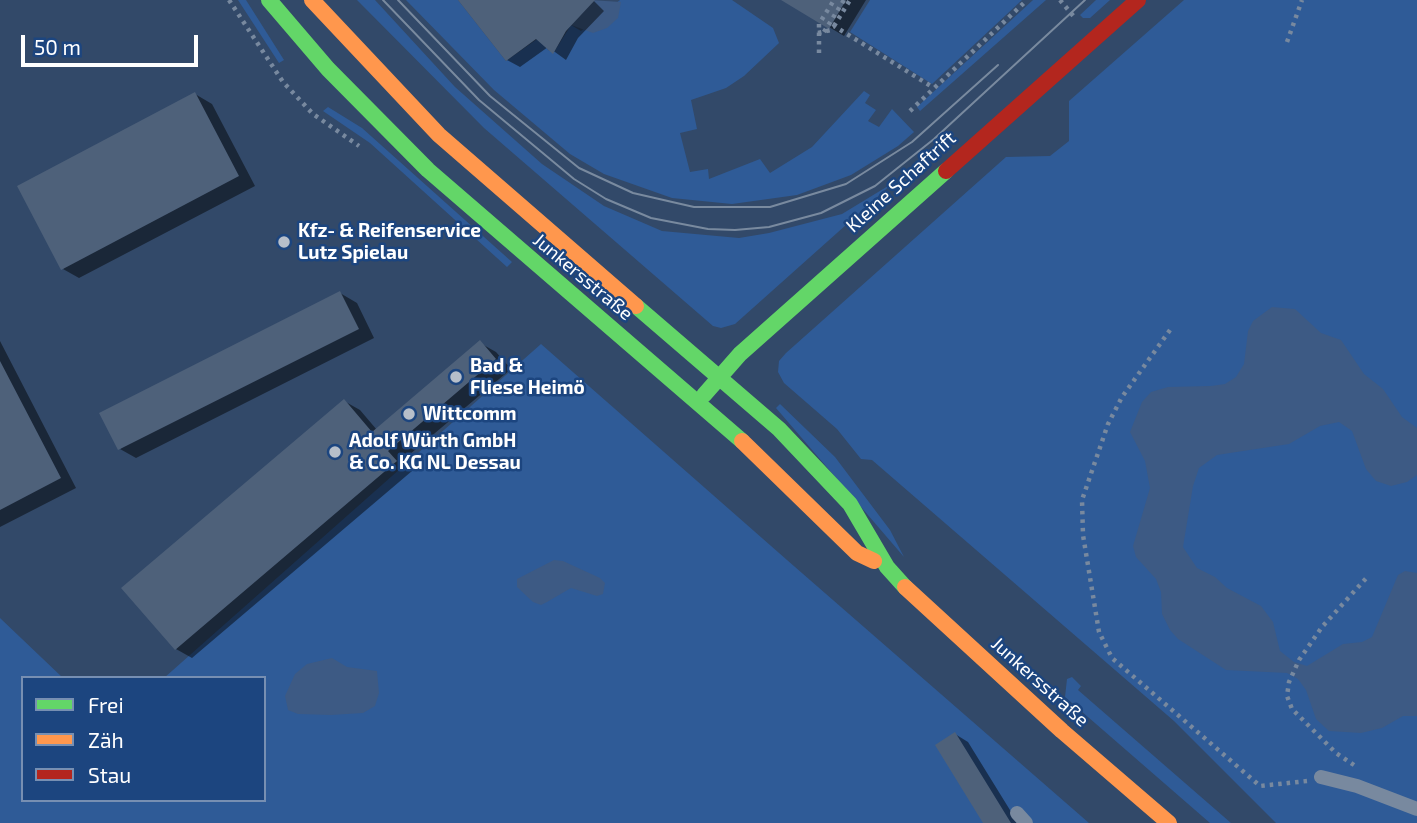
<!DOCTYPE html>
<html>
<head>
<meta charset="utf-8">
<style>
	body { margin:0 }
	#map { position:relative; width:1417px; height:823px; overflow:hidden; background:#324969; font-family:"Exo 2",sans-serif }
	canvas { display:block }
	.legend { position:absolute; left:21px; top:676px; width:245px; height:126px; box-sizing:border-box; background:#1c457f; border:2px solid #778fb2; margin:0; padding:9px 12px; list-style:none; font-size:21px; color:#fff }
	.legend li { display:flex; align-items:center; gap:14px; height:35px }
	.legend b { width:35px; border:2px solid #778fb2 }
	.scale { position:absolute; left:21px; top:35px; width:177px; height:32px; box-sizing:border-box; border:4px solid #fff; border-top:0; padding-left:9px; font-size:21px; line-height:24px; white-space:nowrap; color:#fff; -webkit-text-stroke:5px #1c457f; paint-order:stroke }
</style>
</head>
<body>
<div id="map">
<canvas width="1417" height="823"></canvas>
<ul class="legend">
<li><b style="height:9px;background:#63d668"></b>Frei</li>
<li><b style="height:9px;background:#ff974d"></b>Zäh</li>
<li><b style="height:9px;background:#b3261e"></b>Stau</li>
</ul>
<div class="scale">50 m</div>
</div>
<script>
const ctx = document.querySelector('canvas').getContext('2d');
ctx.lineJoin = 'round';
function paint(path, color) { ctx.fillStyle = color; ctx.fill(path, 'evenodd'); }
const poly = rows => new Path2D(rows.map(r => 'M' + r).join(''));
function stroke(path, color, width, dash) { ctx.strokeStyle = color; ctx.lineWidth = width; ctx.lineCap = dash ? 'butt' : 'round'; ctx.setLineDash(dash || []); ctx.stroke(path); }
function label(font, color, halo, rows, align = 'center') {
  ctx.font = font + ' "Exo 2",sans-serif'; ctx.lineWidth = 5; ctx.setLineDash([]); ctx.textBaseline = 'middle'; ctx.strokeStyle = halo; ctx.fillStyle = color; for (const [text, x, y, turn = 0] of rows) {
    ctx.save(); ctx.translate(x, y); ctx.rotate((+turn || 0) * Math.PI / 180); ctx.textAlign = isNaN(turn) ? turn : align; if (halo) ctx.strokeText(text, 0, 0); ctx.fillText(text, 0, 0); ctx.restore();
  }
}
const green = poly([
	[238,0,246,0,284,60,279,63],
	[357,0,375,0,455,87,542,164,604,206,662,231,739,238,769,233,842,214,893,183,735,324,721,328,713,326,484,128],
	[406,0,458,0,506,61,540,37,548,50,554,52,571,25,581,31,620,0,732,0,773,28,779,43,744,76,726,88,691,100,697,129,680,133,690,172,708,169,709,179,760,159,770,173,812,147,864,91,870,95,865,103,876,110,868,121,879,127,892,109,914,132,898,146,851,175,797,195,732,204,672,198,604,174,570,154,494,90],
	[870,0,1022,0,932,84,850,32],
	[1033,0,1046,0,920,111,917,107],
	[1096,0,1110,0,1090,18,1083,18,1080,15],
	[1184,0,1417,0,1417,823,1276,823,1174,721,872,460,861,459,837,429,784,383,778,372,779,361,786,353,1006,157,1050,156,1069,141,1069,101],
	[328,107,362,128,512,262,507,267,370,143,323,111],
	[541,344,787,560,1089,823,0,823,0,618,63,678,23,678,23,800,264,800,264,678,164,678],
	[780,404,835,457,890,530,904,557,776,408],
	[1072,677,1081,686,1078,690,1231,823,1210,823,1065,697,1067,679]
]);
const water = poly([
	[590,0,621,2,618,18,607,28,593,33,571,25,592,3],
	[1272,307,1295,309,1321,333,1341,340,1364,374,1383,389,1402,417,1417,428,1417,475,1407,482,1391,486,1376,481,1366,469,1352,431,1339,422,1320,426,1289,444,1217,455,1199,468,1193,486,1183,547,1197,568,1215,577,1227,588,1261,606,1273,622,1280,651,1294,662,1307,666,1343,644,1362,642,1372,637,1398,575,1405,571,1417,573,1417,716,1403,716,1382,728,1361,733,1329,731,1316,719,1306,690,1298,679,1287,673,1226,670,1178,639,1170,630,1162,614,1161,592,1156,579,1136,557,1133,546,1150,488,1145,461,1130,432,1142,402,1151,392,1168,387,1211,386,1225,384,1236,377,1244,364,1248,331,1253,321],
	[554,560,563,561,600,578,605,583,603,594,597,596,571,588,547,602,541,605,533,602,517,587,517,579],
	[332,658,347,667,377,671,379,693,375,706,363,713,331,715,298,714,288,710,285,696,295,674,307,664]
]);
const shadow = poly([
	[460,0,593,0,604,11,578,38,566,60,548,47,520,67,507,60],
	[784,0,866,0,844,36],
	[195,94,212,104,255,186,79,278,63,269],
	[340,293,357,303,374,338,136,458,120,449],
	[0,341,76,488,0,527],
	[480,343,496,352,511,369,403,460,412,471,192,658,176,649,344,401,360,410,377,430],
	[955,734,968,742,1018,823,985,823]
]);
const building = poly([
	[458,0,595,0,566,31,553,54,536,39,506,61],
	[781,0,846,0,829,29],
	[195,92,239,176,61,270,17,186],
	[340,291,359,329,118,450,99,413],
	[480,340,496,359,388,451,397,461,175,650,121,588,344,399,372,432],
	[0,361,61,478,0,510],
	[955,732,1011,823,983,823,935,745]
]);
const path = poly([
	[229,0,283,82,313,114,359,146],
	[1060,0,1075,18],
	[834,26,850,0],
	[824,32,844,0],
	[818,33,831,30,834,26,934,88],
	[1287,42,1302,0],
	[819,53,819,24,834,0],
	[910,111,1027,0],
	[1170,330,1122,397,1108,424,1082,500,1083,535,1099,632,1112,658,1260,786,1307,781],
	[1354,765,1336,753,1292,709,1287,696,1289,682,1299,660,1322,627,1369,575]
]);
const lane = poly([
	[1321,777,1357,786,1417,809],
	[1017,813,1026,823]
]);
const fast = poly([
	[269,0,328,69,428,170,742,441],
	[636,306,779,429,850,504,887,567,905,587],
	[704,395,740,354,946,171]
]);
const slow = poly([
	[312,0,439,135,636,306],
	[742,441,857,553,874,561],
	[905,587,1062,731,1169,823]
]);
const jam = poly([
	[946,171,1138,0]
]);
const tram = poly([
	[383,0,479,100,574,179,606,199,651,218,708,229,735,230,769,227,821,213,875,186,934,139,1085,0],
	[398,0,490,96,579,168,633,193,694,207,770,207,846,184,912,142,998,65]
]);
const markers = [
	[284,242,7,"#b7bfca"],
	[456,377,7,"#b7bfca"],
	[409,414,7,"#b7bfca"],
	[335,452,7,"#b7bfca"]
];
const streetNames = [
	["Kleine Schaftrift",901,182,-42],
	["Junkersstraße",583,277,40],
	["Junkersstraße",1040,682,42]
];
const poiNames = [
	["Kfz- & Reifenservice",298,231],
	["Lutz Spielau",298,253],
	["Bad &",470,366],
	["Fliese Heimö",470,388],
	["Wittcomm",423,414],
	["Adolf Würth GmbH",349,441],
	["& Co. KG NL Dessau",349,463]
];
paint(green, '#2f5b97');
paint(water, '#3d5a84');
paint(shadow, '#0007');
paint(building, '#4e617a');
stroke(path, '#78899f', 4.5, [3.5, 5]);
stroke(lane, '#78899f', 14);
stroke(fast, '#63d668', 16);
stroke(slow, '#ff974d', 16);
stroke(jam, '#b3261e', 16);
stroke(tram, '#798a9f', 2);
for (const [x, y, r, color] of markers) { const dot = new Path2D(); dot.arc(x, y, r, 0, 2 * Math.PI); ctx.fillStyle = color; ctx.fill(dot); stroke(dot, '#1c457f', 2.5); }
label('19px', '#fff', '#1c457f', streetNames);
label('bold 19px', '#fff', '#1c457f', poiNames, 'left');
</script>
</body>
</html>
